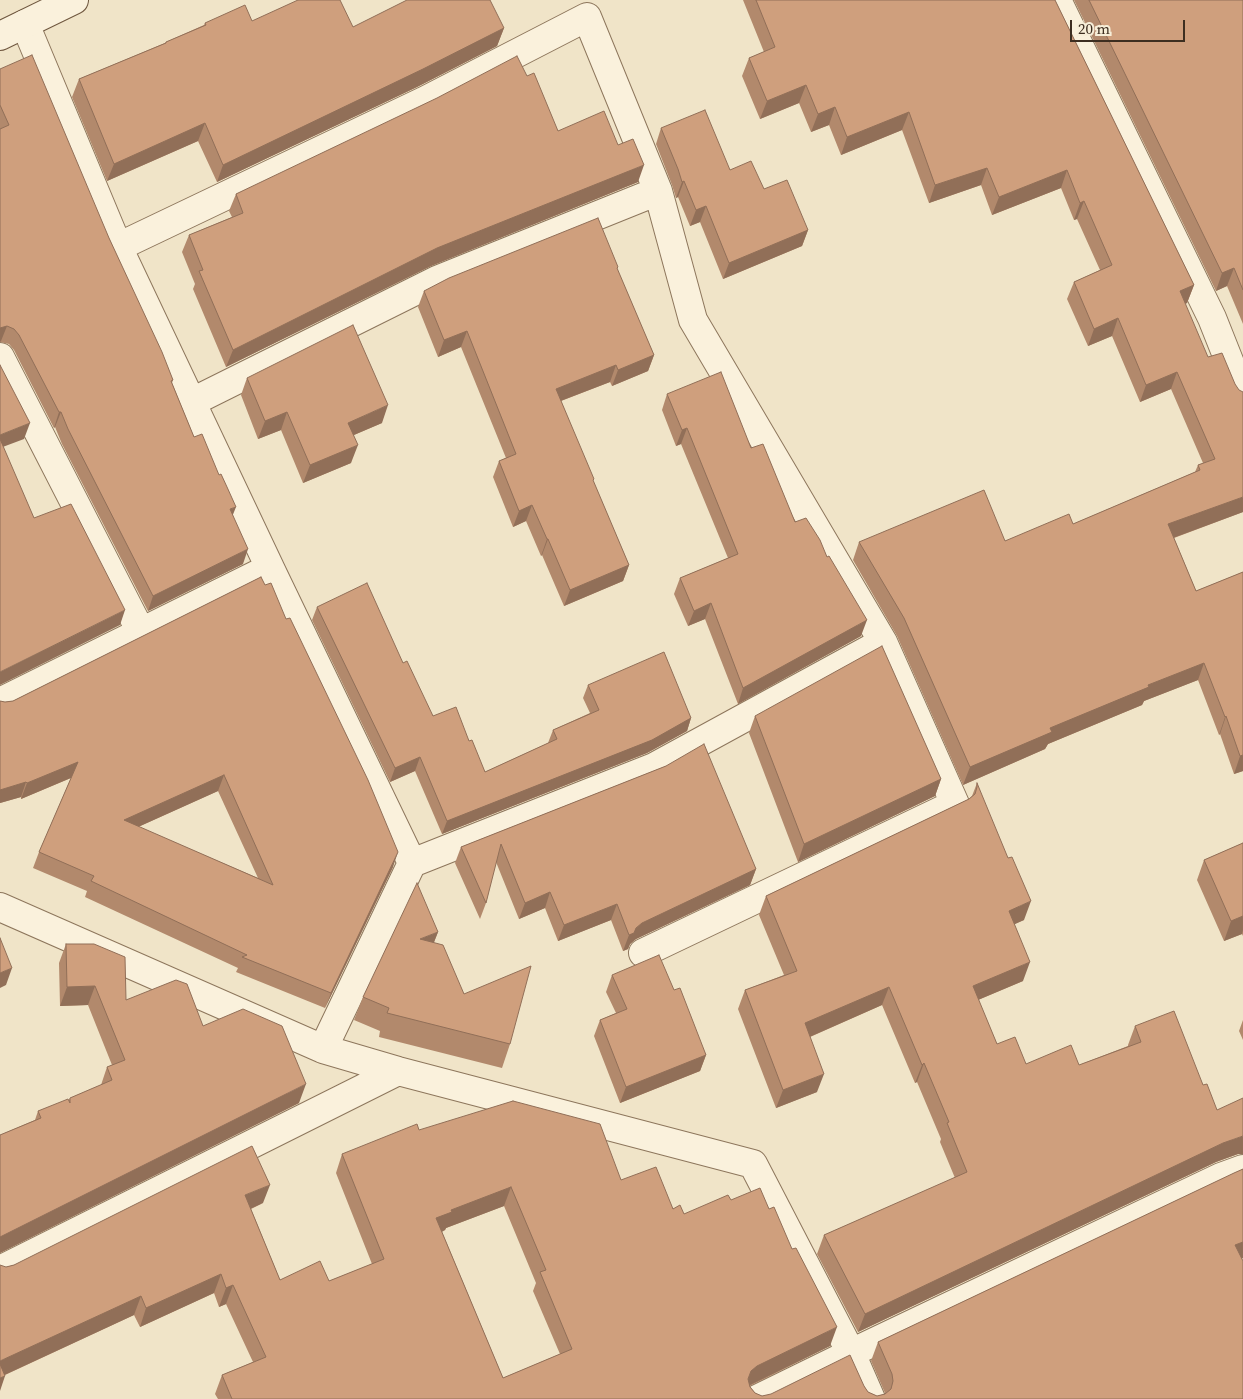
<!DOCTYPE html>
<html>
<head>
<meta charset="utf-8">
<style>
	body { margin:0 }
	#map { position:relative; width:1243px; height:1399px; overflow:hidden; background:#f0e4c8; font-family:"Source Serif 4",serif }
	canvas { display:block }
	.scale { position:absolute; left:1070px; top:20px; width:115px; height:22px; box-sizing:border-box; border:2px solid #3d2e20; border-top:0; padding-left:6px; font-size:15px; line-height:18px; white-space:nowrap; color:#3d2e20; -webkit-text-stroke:4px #f7eed8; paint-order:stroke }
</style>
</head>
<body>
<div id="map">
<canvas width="1243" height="1399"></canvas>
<div class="scale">20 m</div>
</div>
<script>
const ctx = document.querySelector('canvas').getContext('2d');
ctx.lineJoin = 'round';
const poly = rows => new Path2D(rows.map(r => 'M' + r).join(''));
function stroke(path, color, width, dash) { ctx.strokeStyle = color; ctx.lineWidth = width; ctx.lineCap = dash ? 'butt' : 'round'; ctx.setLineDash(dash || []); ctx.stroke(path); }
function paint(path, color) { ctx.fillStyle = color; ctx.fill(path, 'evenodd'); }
const street = poly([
	[1057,0,1212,318,1243,396],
	[25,24,118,247,270,568],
	[118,247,424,101,587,17,658,191,437,280,192,402],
	[0,357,141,632],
	[0,702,270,568,412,863,323,1049],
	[412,863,654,767,883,642,693,320,658,191],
	[0,907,323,1049,398,1071,753,1164,851,1353,871,1399],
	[643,953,955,804,883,642],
	[0,1270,398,1071],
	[757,1399,851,1353,1221,1177,1243,1169]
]);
const secondary = poly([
	[0,36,74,0]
]);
const wall = poly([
	[743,0,1055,0,1194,285,1187,303,1185,304,1243,512,1174,538,1196,591,1243,572,1243,771,1234,774,1220,734,1219,735,1198,680,1144,701,1142,705,1048,744,1045,749,963,785,897,636,853,560,859,542,1005,541,1073,524,1195,472,1198,465,1203,463,1171,389,1140,402,1112,336,1088,346,1067,299,1074,282,1100,270,1077,219,1074,220,1061,188,992,215,981,185,929,203,902,130,841,155,829,125,811,132,799,103,760,119,742,76,749,58,764,52],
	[1074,0,1243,0,1243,324,1227,286,1216,291],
	[252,21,353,27,504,28,497,46,417,87,217,182,198,141,107,181,72,97,79,79,165,43,166,42,204,25,205,23],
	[0,69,109,238,173,380,172,383,194,437,232,515,243,564,148,611,62,444,55,427,54,428,14,350,9,344,0,342],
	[527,76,558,131,618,145,638,182,431,266,226,367,193,289,195,284,182,252,189,235,232,217,229,211,236,194],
	[661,128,730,170,764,189,808,230,802,246,723,279,700,222,690,226,678,197,676,198,672,185,656,144],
	[618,267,617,269,654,355,648,371,612,386,610,382,561,401,593,481,629,565,623,581,564,606,542,555,541,556,526,521,513,527,493,477,499,461,506,458,461,347,438,357,418,307,424,291],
	[247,378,382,423,354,435,351,463,303,483,281,430,258,439,241,395],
	[667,394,751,448,795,522,827,557,861,636,738,704,705,619,688,626,674,594,680,578,728,558,681,444,676,446,662,410],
	[261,577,393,867,325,1008,236,972,238,968,85,897,87,891,33,868,39,852,71,778,21,799,21,797,0,803,0,701,5,702,13,701],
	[218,791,258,878,138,827],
	[317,607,403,663,433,716,469,741,485,772,548,743,553,730,590,713,583,698,588,685,691,718,687,731,647,753,442,834,415,771,390,782,312,620],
	[755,716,941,779,935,796,798,862,749,733],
	[666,766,756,869,750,885,636,939,630,944,628,949,623,951,611,920,558,941,545,908,519,919,496,862,486,903,480,919,455,863,461,847],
	[977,783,1024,920,1014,924,1023,981,978,1000,997,1044,1026,1064,1079,1065,1128,1046,1128,1045,1135,1026,1203,1085,1217,1110,1238,1154,1216,1162,858,1332,817,1254,824,1235,955,1178,940,1142,941,1139,917,1082,915,1083,882,1005,810,1037,817,1092,776,1108,738,1009,745,990,784,975,759,915,766,896,969,799,972,796],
	[1243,843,1243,936,1242,934,1224,941,1197,880,1204,860],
	[438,932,434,942,464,994,510,1044,502,1068,379,1037,380,1031,354,1020,363,997],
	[66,944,126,1000,203,1026,299,1103,0,1253,0,1135,35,1120,38,1111,69,1100,70,1098,101,1085,107,1067,112,1065,88,1005,60,1006,59,963],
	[612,975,674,990,706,1055,700,1071,620,1103,594,1036,600,1020,616,1013,606,992],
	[1243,1020,1243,1040,1239,1031],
	[419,1130,621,1180,684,1214,731,1200,769,1209,830,1346,750,1386,755,1393,762,1396,864,1386,868,1392,877,1396,885,1394,885,1393,871,1361,878,1342,1243,1169,1243,1258,1241,1258,1243,1399,218,1399,215,1394,222,1375,253,1362,226,1304,219,1307,214,1293,140,1327,134,1315,5,1375,6,1267,263,1203,251,1209,280,1280,329,1281,372,1264,336,1173,342,1154],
	[504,1206,536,1283,533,1291,560,1354,503,1378,442,1232,445,1230,446,1228]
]);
const shadedWall = poly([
	[504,28,497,46,417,87,217,182,223,165],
	[806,85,799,103,760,119,767,101],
	[835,107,829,125,811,132,818,114],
	[909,112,902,130,841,155,847,137],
	[205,123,198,141,107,181,114,164],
	[644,165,638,182,431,266,226,367,233,350,437,248],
	[987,168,981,185,929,203,935,185],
	[1067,170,1061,188,992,215,999,197],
	[684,181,678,197,676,198,682,182],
	[1084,201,1077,219,1074,220,1080,203],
	[706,206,700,222,690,226,696,210],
	[808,230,802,246,723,279,729,263],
	[1234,268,1227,286,1216,291,1222,273],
	[1194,285,1187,303,1173,309,1180,291],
	[1118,318,1112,336,1088,346,1094,329],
	[7,326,1,341,0,342,0,328],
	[467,331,461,347,438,357,444,340],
	[654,355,648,371,612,386,618,370],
	[616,365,610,382,550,405,556,389],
	[1177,372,1171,389,1140,402,1146,385],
	[388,405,382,423,342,440,348,423],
	[59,412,61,412,55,427,54,428],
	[287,412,281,430,258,439,265,421],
	[30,423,24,439,0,448,0,435],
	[687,428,681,444,676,446,682,430],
	[358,445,351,463,303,483,310,465],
	[1243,497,1243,512,1162,542,1168,524],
	[532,505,526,521,513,527,519,511],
	[236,507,230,522,230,509],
	[547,539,548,539,542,555,541,556],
	[248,549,243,564,148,611,153,596],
	[629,565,623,581,564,606,570,590],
	[711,603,705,619,688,626,694,611],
	[125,610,120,625,0,685,0,672],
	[867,620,861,636,738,704,743,688],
	[1204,663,1198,680,1144,701,1142,705,1048,744,1045,749,963,785,970,767,1050,728,1148,685],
	[1226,716,1220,734,1219,735,1225,717],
	[691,718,687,731,647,753,442,834,447,821],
	[1243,755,1243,771,1234,774,1240,756],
	[420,757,415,771,390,782,395,768],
	[78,762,73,777,21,799,27,783],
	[224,775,218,791,118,836,124,820],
	[941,779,935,796,798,862,804,844],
	[26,782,21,797,0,803,0,790],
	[398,852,393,867,325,1008,331,993],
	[756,869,750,885,636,939,630,944,628,949,623,951,629,935,642,923],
	[550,892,545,908,519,919,525,903],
	[1031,901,1024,920,1002,930,1009,911],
	[617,904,611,920,558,941,564,925],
	[1243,916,1243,930,1242,934,1224,941,1231,921],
	[438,932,429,955,420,939],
	[1030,962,1023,981,966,1005,973,986],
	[12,968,6,985,0,988,0,973],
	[95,986,88,1005,60,1006,67,987],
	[889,987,882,1005,798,1042,805,1023],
	[706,1055,700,1071,620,1103,626,1087],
	[924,1063,917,1082,915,1083,922,1065],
	[824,1074,817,1092,776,1108,783,1090],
	[306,1084,299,1103,0,1253,0,1237],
	[1243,1136,1243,1154,1238,1154,1216,1162,858,1332,865,1314,1223,1143],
	[270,1185,263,1203,239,1214,245,1195],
	[511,1187,504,1206,446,1228,445,1230,429,1237,436,1218,451,1210],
	[1243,1242,1243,1258,1229,1264,1235,1245],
	[221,1274,214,1293,140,1327,146,1308],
	[233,1285,226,1304,219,1307,226,1288],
	[141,1296,134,1315,0,1377,0,1361],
	[837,1327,830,1346,750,1385,744,1390,751,1371,757,1366],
	[5,1376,0,1391,0,1378]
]);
const building = poly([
	[298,0,340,0,353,27,407,0,490,0,504,28,423,69,223,165,205,123,114,164,79,79,166,43,166,42,206,25,205,23,245,5,252,21,298,0],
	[756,0,1055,0,1194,285,1180,291,1208,357,1222,353,1235,384,1239,390,1243,392,1243,497,1168,524,1196,591,1243,572,1243,755,1240,756,1226,716,1225,717,1204,663,1148,685,1149,687,1050,728,1052,732,970,767,904,618,859,542,984,490,1005,541,1069,514,1073,524,1200,470,1198,465,1215,459,1177,372,1146,385,1118,318,1094,329,1074,282,1112,265,1084,201,1080,203,1067,170,999,197,987,168,935,185,909,112,847,137,835,107,818,114,806,85,767,101,749,58,775,47,756,0],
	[1089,0,1243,0,1243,290,1234,268,1222,273,1089,0],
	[32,55,109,238,162,352,173,380,171,381,194,437,202,434,219,475,221,474,227,487,236,507,230,509,248,549,153,596,68,429,61,412,59,412,19,335,14,329,7,326,0,328,0,129,9,125,0,105,0,69,32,55],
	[517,56,527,76,534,73,558,131,604,111,618,145,633,139,644,165,437,248,233,350,199,271,203,270,189,235,243,213,236,194,437,98,517,56],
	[705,110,730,170,751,161,764,189,787,180,808,230,729,263,706,206,696,210,684,181,682,182,678,169,661,128,705,110],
	[598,218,618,267,617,268,654,355,618,370,616,365,556,389,594,479,593,480,629,565,570,590,548,539,547,539,532,505,519,511,499,461,516,454,467,331,444,340,424,291,449,278,598,218],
	[353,325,388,405,348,423,358,445,310,465,287,412,265,421,247,378,353,325],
	[0,365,30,423,0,435,0,365],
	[721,372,751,448,763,444,795,522,806,518,820,540,827,557,829,556,867,620,743,688,711,603,694,611,680,578,738,554,687,428,682,430,667,394,721,372],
	[0,439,34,518,71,504,125,610,0,672,0,439],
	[261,577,265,585,271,583,286,619,290,618,368,780,398,852,331,993,242,957,247,955,91,881,94,876,39,852,78,762,27,783,26,782,0,790,0,701,5,702,13,701,261,577],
	[224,775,273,885,124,820,224,775],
	[367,583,403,663,407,661,433,716,456,707,469,741,472,740,485,772,557,739,553,730,599,710,588,685,664,652,691,718,652,740,447,821,420,757,395,768,317,607,367,583],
	[882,646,941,779,804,844,755,716,882,646],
	[704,744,756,869,642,923,636,928,634,933,629,935,617,904,564,925,550,892,525,903,501,844,486,903,461,847,666,766,704,744],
	[977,783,1008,858,1012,857,1031,901,1009,911,1030,962,973,986,997,1044,1015,1037,1026,1064,1071,1045,1079,1065,1141,1042,1135,1026,1174,1011,1203,1085,1207,1084,1217,1110,1243,1098,1243,1136,1223,1143,865,1314,824,1235,967,1172,947,1123,949,1122,924,1063,922,1065,889,987,805,1023,824,1074,783,1090,745,990,797,971,766,896,969,799,975,794,977,787,977,783],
	[1243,843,1243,916,1231,921,1204,860,1243,843],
	[417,883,438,932,420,939,443,945,464,994,531,966,510,1044,387,1013,389,1008,363,997,417,883],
	[0,938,12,968,0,973,0,938],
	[66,944,94,944,125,957,126,1000,176,980,187,984,203,1026,243,1009,282,1026,306,1084,0,1237,0,1135,41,1118,38,1111,68,1099,70,1103,70,1098,112,1080,107,1067,125,1060,95,986,67,987,66,944],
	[659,955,674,990,680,988,706,1055,626,1087,600,1020,627,1009,612,975,659,955],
	[513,1101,600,1124,621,1180,656,1167,673,1209,680,1205,684,1214,728,1195,731,1200,760,1188,769,1209,774,1207,792,1249,796,1248,837,1327,757,1366,751,1371,748,1379,750,1387,755,1393,762,1396,771,1394,850,1355,864,1386,868,1392,877,1396,885,1394,891,1389,893,1381,892,1374,878,1342,1234,1173,1243,1169,1243,1242,1235,1245,1243,1261,1243,1399,232,1399,222,1375,266,1357,233,1285,226,1288,221,1274,146,1308,141,1296,0,1361,0,1265,6,1267,14,1265,252,1146,270,1185,245,1195,280,1280,320,1261,329,1281,384,1259,342,1154,417,1124,419,1130,513,1101],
	[511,1187,546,1270,540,1272,572,1349,503,1378,436,1218,452,1212,451,1210,511,1187],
	[0,1364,5,1376,0,1378,0,1364]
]);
stroke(street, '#8d765c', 30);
stroke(secondary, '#6f573f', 30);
stroke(street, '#faf1dc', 28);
stroke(secondary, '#faf1dc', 28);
paint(wall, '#b2896c');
paint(shadedWall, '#916f58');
paint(building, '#cf9f7d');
stroke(building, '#916f58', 1);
</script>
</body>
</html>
